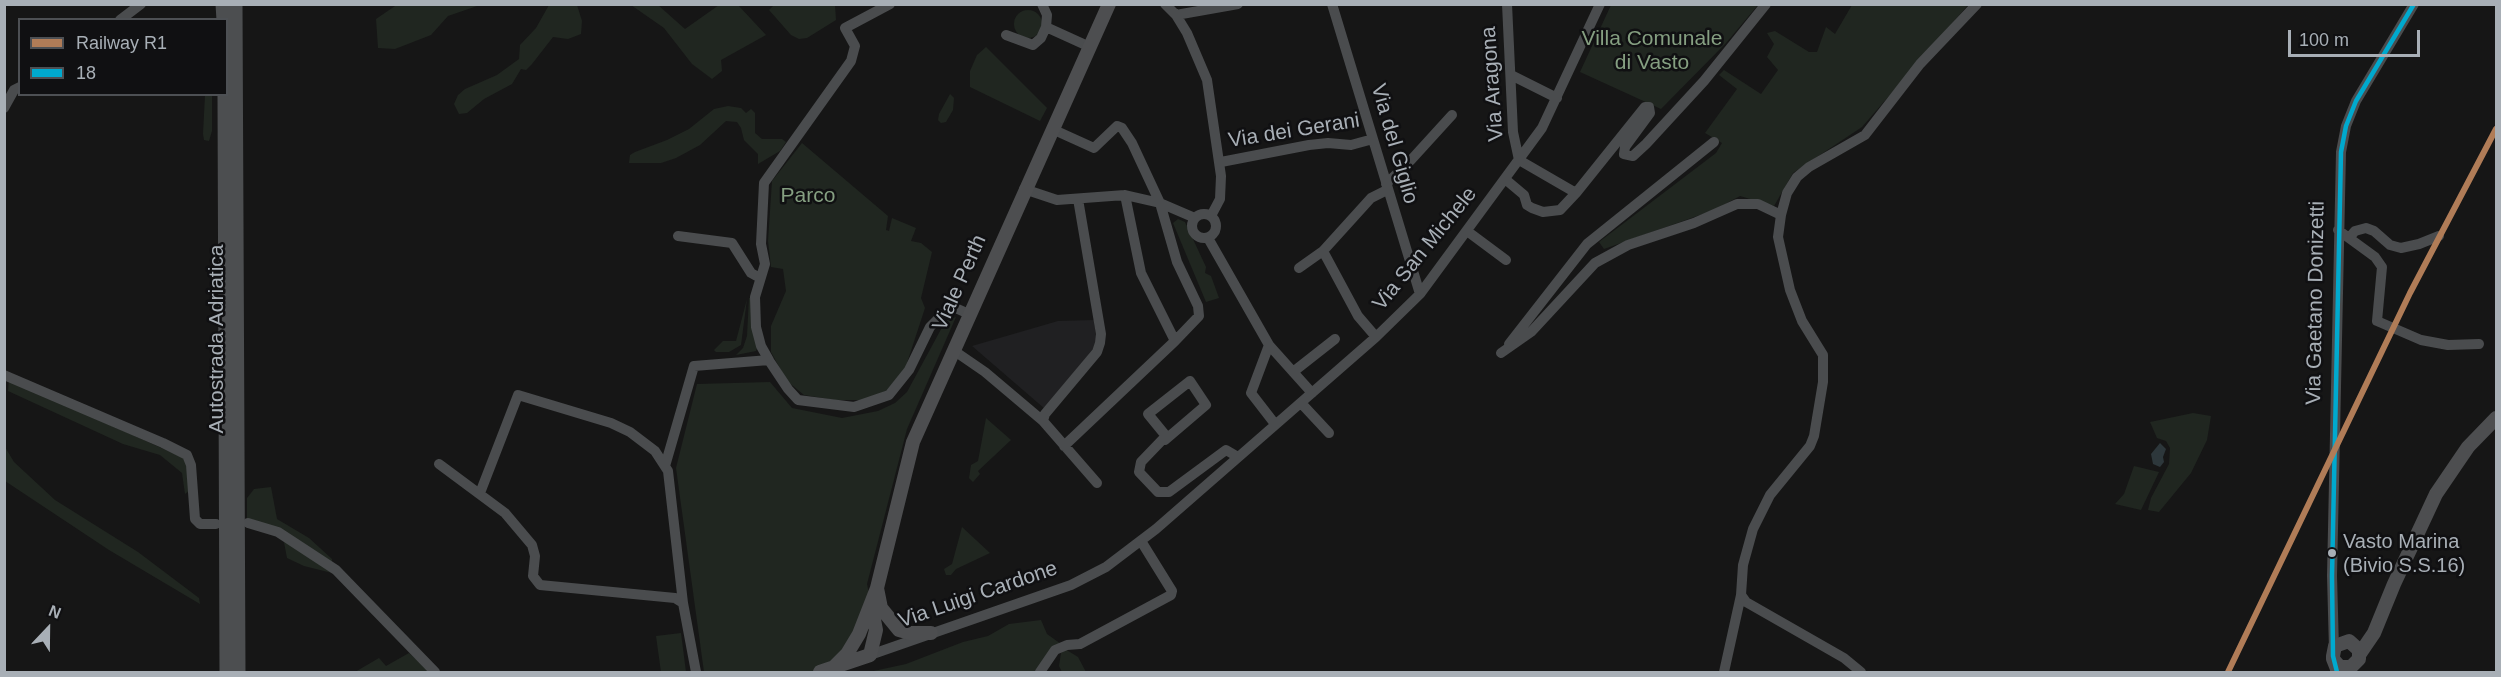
<!DOCTYPE html>
<html>
<head>
<meta charset="utf-8">
<style>
	body { margin:0 }
	#map { position:relative; width:2501px; height:677px; overflow:hidden; background:#161616; font-family:Helvetica,sans-serif }
	canvas { display:block }
	.frame { position:absolute; inset:0; border:6px solid #a8afb6; pointer-events:none }
	.legend { position:absolute; left:18px; top:18px; width:210px; height:78px; box-sizing:border-box; background:#101012; border:2px solid #4d5054; margin:0; padding:8px 10px; list-style:none; font-size:18px; color:#a8afb6 }
	.legend li { display:flex; align-items:center; gap:12px; height:30px }
	.legend b { width:30px; border:2px solid #4d5054 }
	.north { position:absolute; left:18px; top:599px; width:60px; height:60px; -webkit-text-stroke:4px #101012; paint-order:stroke; rotate:22deg; font-size:16px; font-weight:700; line-height:24px; text-align:center; color:#a8afb6 }
	.north::after { content:''; display:block; margin:auto; width:21px; height:27px; background:#a8afb6; clip-path:polygon(50% 0,100% 100%,50% 72%,0 100%) }
	.scale { position:absolute; left:2288px; top:30px; width:132px; height:27px; box-sizing:border-box; border:3px solid #a8afb6; border-top:0; padding-left:8px; font-size:18px; line-height:21px; white-space:nowrap; color:#a8afb6; -webkit-text-stroke:4px #101012; paint-order:stroke }
</style>
</head>
<body>
<div id="map">
<canvas width="2501" height="677"></canvas>
<div class="frame"></div>
<ul class="legend">
<li><b style="height:8px;background:#b07c57"></b>Railway R1</li>
<li><b style="height:8px;background:#00a9ce"></b>18</li>
</ul>
<div class="north">N</div>
<div class="scale">100 m</div>
</div>
<script>
const ctx = document.querySelector('canvas').getContext('2d');
ctx.lineJoin = 'round';
function paint(path, color) { ctx.fillStyle = color; ctx.fill(path, 'evenodd'); }
const poly = rows => new Path2D(rows.map(r => 'M' + r).join(''));
function stroke(path, color, width, dash) { ctx.strokeStyle = color; ctx.lineWidth = width; ctx.lineCap = dash ? 'butt' : 'round'; ctx.setLineDash(dash || []); ctx.stroke(path); }
function label(font, color, halo, rows, align = 'center') {
  ctx.font = font + ' Helvetica,sans-serif'; ctx.lineWidth = 5; ctx.setLineDash([]); ctx.textBaseline = 'middle'; ctx.strokeStyle = halo; ctx.fillStyle = color; for (const [text, x, y, turn = 0] of rows) {
    ctx.save(); ctx.translate(x, y); ctx.rotate((+turn || 0) * Math.PI / 180); ctx.textAlign = isNaN(turn) ? turn : align; if (halo) ctx.strokeText(text, 0, 0); ctx.fillText(text, 0, 0); ctx.restore();
  }
}
const built = poly([
	[1094,320,1097,344,1045,409,972,346,1058,321]
]);
const green = poly([
	[398,4,480,4,480,5,448,16,431,35,395,49,378,48,376,19],
	[549,5,577,5,582,21,581,34,568,39,553,37,532,64,526,70,521,69,512,84,484,99,467,113,459,114,454,104,458,95,465,89,497,75,519,59,520,45,536,28],
	[631,5,658,5,685,29,719,5,738,5,766,35,721,60,722,71,712,79,692,64,664,28],
	[774,5,835,5,836,20,807,38,799,39,791,35,769,10],
	[1611,5,1758,5,1726,43,1661,109,1580,72],
	[1852,5,1968,5,1862,127,1793,173,1774,206,1740,196,1714,210,1604,249,1599,242,1716,153,1722,143,1705,133,1737,89,1719,75,1724,70,1761,94,1778,70,1767,57,1774,44,1767,33,1775,31,1809,52,1817,52,1826,27,1835,34],
	'1014 24a14 14 0 1 1 28 0a14 14 0 1 1-28 0Z',
	[986,47,1047,108,1040,121,970,87,970,71,977,55],
	[950,94,954,98,953,110,946,122,941,123,938,120,939,114],
	[205,95,212,95,212,131,209,141,204,140,203,134],
	[728,106,741,108,746,113,751,109,755,113,755,133,762,139,782,139,786,142,780,151,758,164,758,154,744,140,741,128,737,122,726,121,700,145,676,158,661,163,629,163,630,155,635,152,667,140,689,129,714,109],
	[802,143,888,216,886,230,889,231,892,218,916,228,911,241,921,243,932,252,921,298,925,308,905,369,886,391,866,400,835,400,804,395,787,381,771,352,771,326,786,291,783,269,771,267,768,241,772,181],
	[1178,219,1185,222,1206,267,1205,273,1211,276,1219,298,1206,302,1173,223],
	[749,298,751,298,757,348,756,351,736,355,743,348,747,336],
	[747,299,741,345,729,352,716,352,714,350,723,341,736,341],
	[956,317,907,429,867,584,871,603,839,663,811,672,704,672,676,468,697,384,770,382,792,408,842,418,878,411,895,403,907,392,946,320],
	[9,380,184,458,189,465,189,491,185,494,182,473,160,455,123,444,8,391],
	[2193,413,2211,416,2207,440,2191,473,2159,512,2148,510,2151,498,2169,464,2170,448,2166,441,2157,438,2150,422],
	[986,418,1011,440,978,471,980,474,973,482,969,478,971,465,978,461],
	[5,447,14,462,55,500,138,552,199,598,200,604,109,550,5,481],
	[2134,466,2159,472,2141,510,2115,504,2124,494],
	[271,487,277,519,309,538,332,559,332,573,304,566,287,558,283,537,247,521,247,498,251,493,254,489],
	[962,527,990,553,956,569,951,575,946,575,944,569,952,564],
	[1041,620,1047,634,1061,644,1037,672,869,672,906,664,963,642,988,636,1009,624],
	[681,633,686,672,661,672,656,636],
	[1065,649,1078,657,1086,672,1062,672,1059,666,1061,653],
	[409,653,431,672,355,672,379,658,386,666]
]);
const water = poly([
	[2160,443,2166,449,2163,457,2164,462,2160,467,2153,464,2151,454]
]);
const minor = poly([
	[890,4,845,28,855,46,851,61,764,183,761,244,765,264,755,297,756,327,761,346,770,362,788,389,798,400,854,407,889,395,909,370,930,327,951,306,969,314],
	[1042,4,1047,15,1046,27,1090,47],
	[1165,4,1176,15,1187,33,1207,80,1221,176,1220,199,1211,216],
	[1332,4,1420,294],
	[1507,4,1513,132,1519,160,1576,193],
	[1176,15,1238,4],
	[120,20,141,4],
	[1006,35,1033,45,1041,38,1046,27],
	[1511,75,1557,98],
	[4,108,14,90,20,87],
	[1052,129,1094,148,1117,126,1122,128,1132,143,1160,203,1177,262,1198,306,1199,316,1175,341],
	[1221,162,1309,145,1328,143,1351,145,1373,139],
	[1505,179,1524,195,1527,205,1532,208,1543,212,1560,210,1576,193,1645,107,1649,107,1650,113,1625,147,1624,154,1633,156,1646,144,1704,81,1766,4],
	[1386,184,1411,160,1452,115],
	[1024,189,1057,200,1125,195,1160,203,1195,218],
	[1078,199,1101,334,1100,343,1097,352,1045,414,1043,421,1097,483],
	'1192 226a12 12 0 1 1 24 0a12 12 0 1 1-24 0Z',
	[2338,230,2375,257,2382,267,2377,321,2421,340,2448,345,2479,344],
	[1467,231,1506,260],
	[678,236,732,243,751,273,760,278],
	[1208,238,1269,345,1251,393,1275,424],
	[2349,238,2355,231,2366,228,2374,231,2390,245,2401,248,2419,244,2439,236],
	[1323,251,1358,316,1376,337],
	[1299,268,1323,251,1371,198,1387,190],
	[1509,344,1587,244,1714,142],
	[1269,345,1312,393],
	[953,350,985,372,1043,421],
	[1501,353,1531,332,1595,263,1628,245,1694,223,1737,204,1758,204,1781,215],
	[1293,372,1335,339],
	[4,375,163,443,187,455,191,465,195,519,200,524,216,524],
	[1301,403,1329,433],
	[1165,440,1206,405,1190,381,1148,414,1166,436,1141,462,1139,472,1158,492,1169,492,1226,450,1238,457],
	[1064,446,1175,341,1141,273,1125,195],
	[439,464,505,513,532,545,535,556,533,576,540,585,675,598,683,603,696,672],
	[665,466,694,366,769,360],
	[480,493,518,395,611,423,630,432,655,451,668,471,683,603],
	[248,523,278,532,336,570,435,672],
	[2334,649,2332,576,2341,152,2346,126,2356,101,2414,4],
	[870,655,1071,585,1106,567,1156,529,1376,337,1420,294,1542,128,1600,4],
	[1040,672,1055,650,1067,645,1080,644,1171,595,1172,591,1141,541],
	[1724,672,1741,595],
	[1861,672,1844,658,1746,602,1741,595,1743,565,1753,529,1770,495,1810,446,1814,436,1823,382,1823,355,1802,321,1790,290,1778,237,1781,215,1787,193,1797,177,1809,167,1865,135,1920,64,1977,4]
]);
const major = poly([
	[877,588,881,608,899,630,910,633,931,633],
	[870,655,876,630,871,604],
	[2359,655,2374,633,2394,584,2436,494,2468,447,2496,418],
	[2333,659,2340,667,2351,667,2359,659,2359,650,2349,641,2335,646,2333,656,2333,659,2337,669,2337,672],
	[834,667,847,654,859,634,877,588,913,442,1109,4],
	[820,672,870,655]
]);
const highway = poly([
	[223,4,224,20],
	[235,4,238,672],
	[225,94,227,672]
]);
const bus1 = poly([
	[2337,672,2333,656,2332,576,2341,152,2346,126,2356,101,2414,4]
]);
const rail1 = poly([
	[2228,672,2410,293,2496,129]
]);
const markers = [
	[2332,553,5,"#a8afb6"]
];
const busNames = [
	["Vasto Marina",2343,542],
	["(Bivio S.S.16)",2343,566]
];
const parkNames = [
	["Villa Comunale",1652,39],
	["di Vasto",1652,63],
	["Parco",808,196]
];
const streetNames = [
	["Via Aragona",1493,84,-94],
	["Via dei Gerani",1294,131,-9],
	["Via del Giglio",1394,144,74],
	["Via San Michele",1425,249,-51],
	["Viale Perth",960,283,-66],
	["Via Gaetano Donizetti",2316,303,-89],
	["Autostrada Adriatica",217,339,-90],
	["Via Luigi Cardone",978,595,-19]
];
paint(built, '#202022');
paint(green, '#202620');
paint(water, '#2d373b');
stroke(minor, '#4a4c4e', 10);
stroke(major, '#4d4e50', 14);
stroke(highway, '#4c4e50', 15);
stroke(bus1, '#00a9ce', 4.5);
stroke(rail1, '#b07c57', 6);
for (const [x, y, r, color] of markers) { const dot = new Path2D(); dot.arc(x, y, r, 0, 2 * Math.PI); ctx.fillStyle = color; ctx.fill(dot); stroke(dot, '#101012', 2); }
label('20px', '#a8afb6', '#101012', busNames, 'left');
label('21px', '#859f81', '#101012', parkNames);
label('21px', '#a8afb6', '#101012', streetNames);
</script>
</body>
</html>
